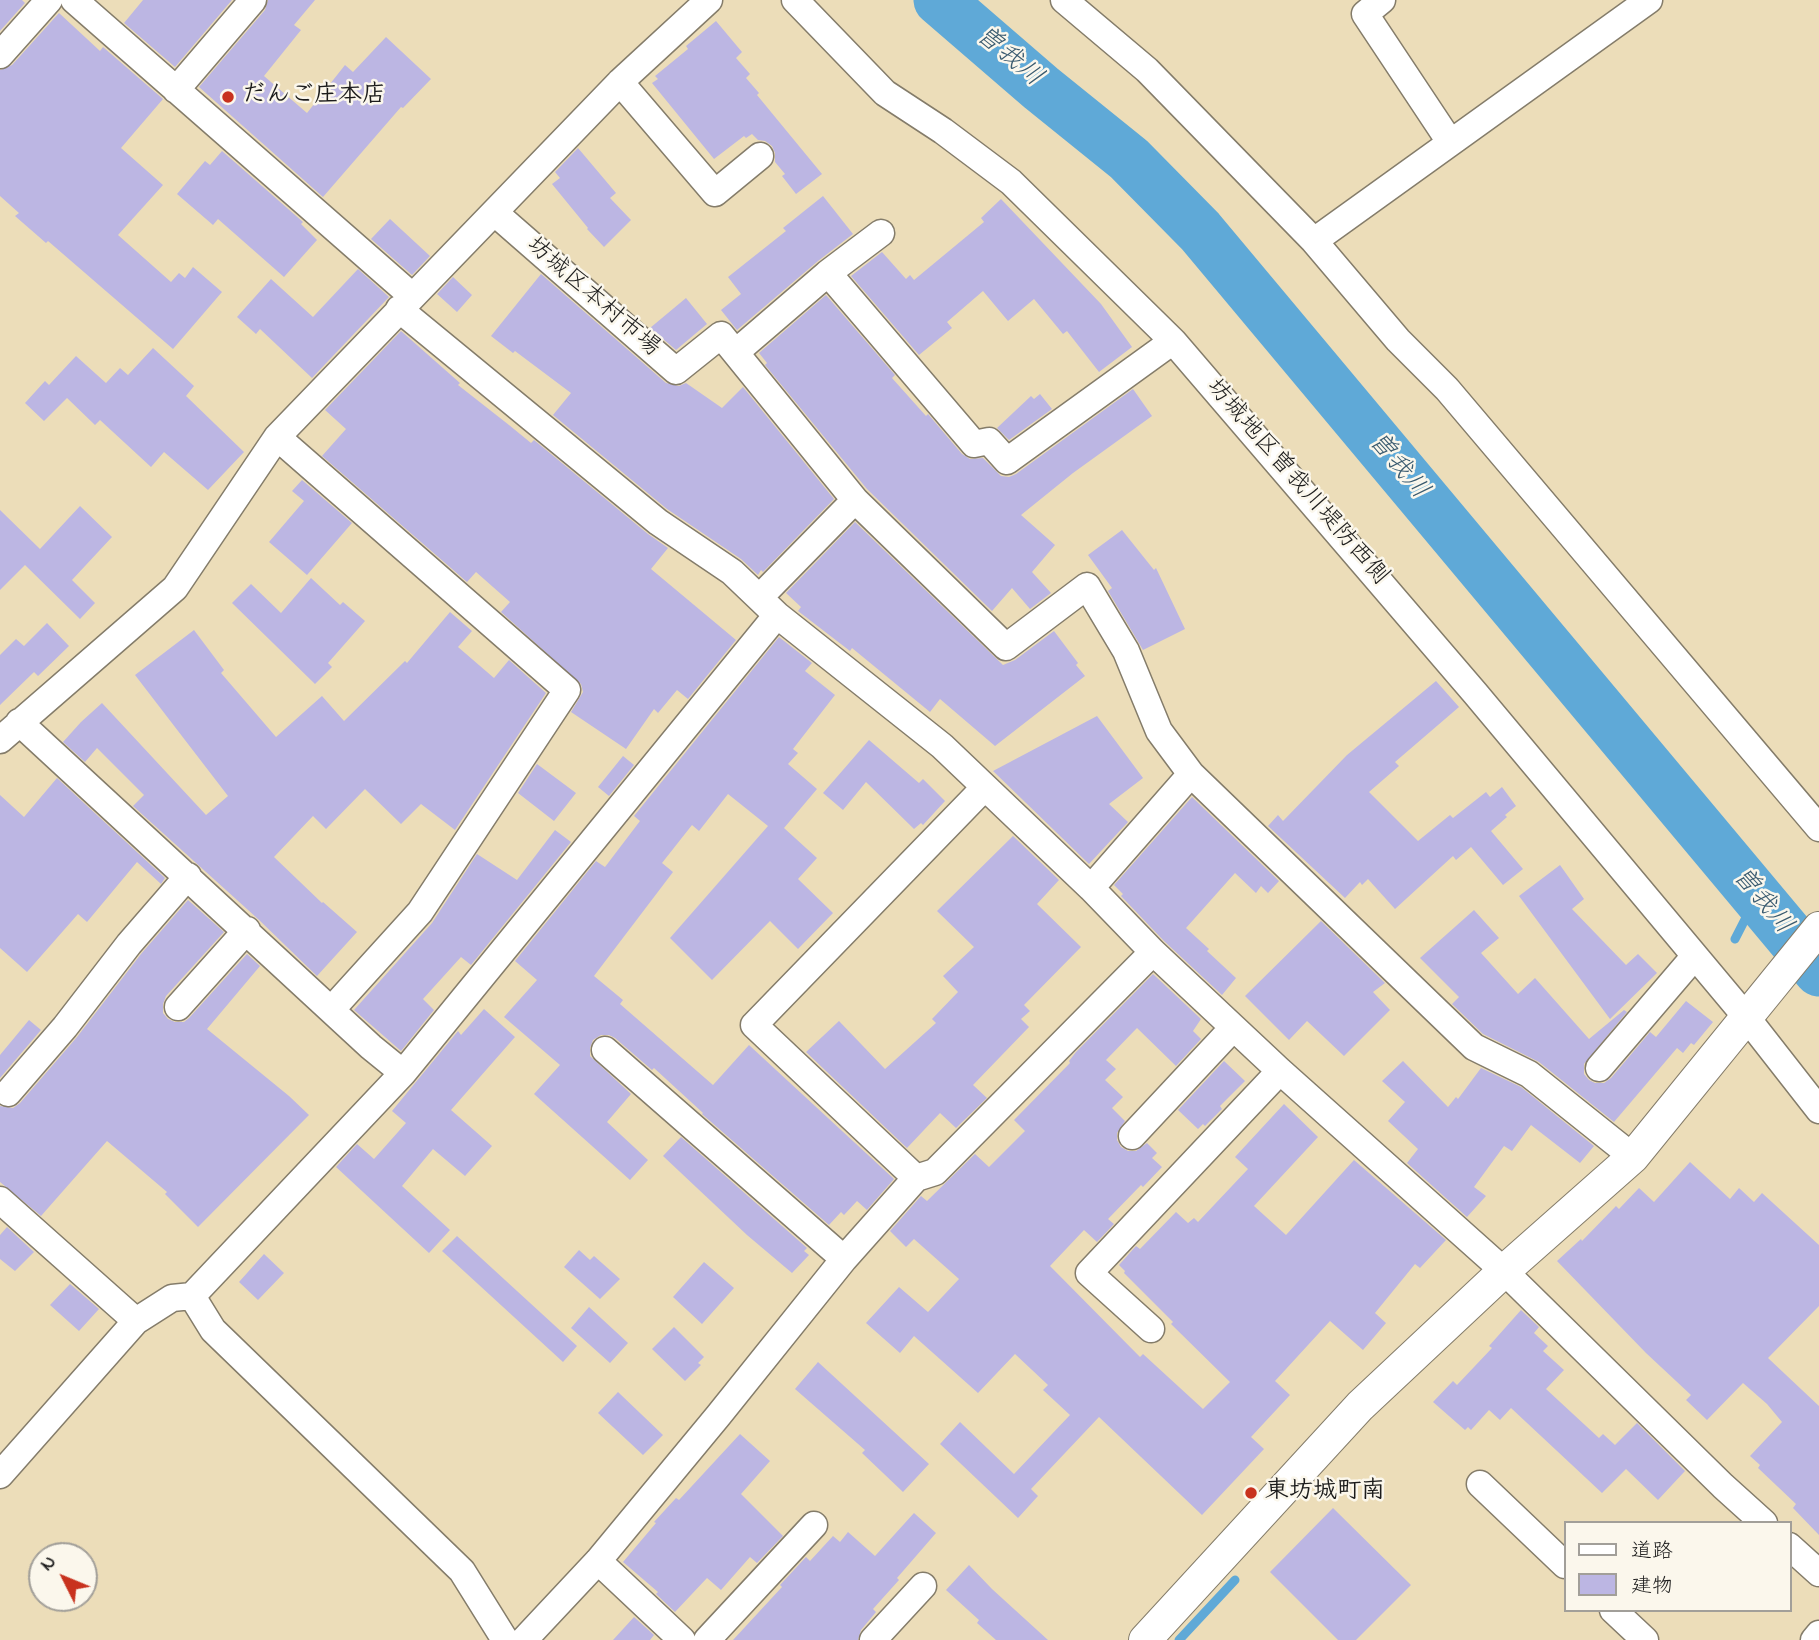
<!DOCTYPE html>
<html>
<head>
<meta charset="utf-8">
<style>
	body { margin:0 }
	#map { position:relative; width:1819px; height:1640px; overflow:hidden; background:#ecddb9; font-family:"Indie Flower","Klee One",sans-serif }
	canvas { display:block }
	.legend { position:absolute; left:1564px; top:1521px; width:228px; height:91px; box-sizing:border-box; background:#fbf7ec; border:2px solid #a29f99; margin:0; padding:9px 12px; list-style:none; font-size:21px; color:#1c1c1c }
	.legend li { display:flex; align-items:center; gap:14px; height:35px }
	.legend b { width:35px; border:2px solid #a29f99 }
	.north { position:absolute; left:28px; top:1542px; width:70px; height:70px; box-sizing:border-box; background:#fbf7ec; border:2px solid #a29f99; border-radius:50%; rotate:313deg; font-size:19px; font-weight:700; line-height:28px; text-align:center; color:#1c1c1c }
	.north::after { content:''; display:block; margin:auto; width:24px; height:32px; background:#c8321e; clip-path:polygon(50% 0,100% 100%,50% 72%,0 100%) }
</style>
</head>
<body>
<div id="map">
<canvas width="1819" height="1640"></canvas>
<ul class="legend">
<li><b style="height:9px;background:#fff"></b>道路</li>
<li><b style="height:19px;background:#bcb6e3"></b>建物</li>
</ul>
<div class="north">N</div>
</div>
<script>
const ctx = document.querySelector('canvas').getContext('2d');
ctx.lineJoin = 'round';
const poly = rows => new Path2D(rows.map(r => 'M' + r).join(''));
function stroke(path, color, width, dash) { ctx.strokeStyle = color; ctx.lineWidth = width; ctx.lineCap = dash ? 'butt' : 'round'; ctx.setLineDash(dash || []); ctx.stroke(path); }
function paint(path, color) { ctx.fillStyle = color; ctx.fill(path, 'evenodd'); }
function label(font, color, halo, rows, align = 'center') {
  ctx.font = font + ' "Indie Flower","Klee One",sans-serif'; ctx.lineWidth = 5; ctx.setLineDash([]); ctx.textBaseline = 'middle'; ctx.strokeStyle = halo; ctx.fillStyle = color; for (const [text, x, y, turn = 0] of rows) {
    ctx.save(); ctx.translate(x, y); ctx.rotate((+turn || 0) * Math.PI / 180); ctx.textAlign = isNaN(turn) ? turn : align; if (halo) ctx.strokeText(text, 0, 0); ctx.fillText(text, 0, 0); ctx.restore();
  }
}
const stream = poly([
	[1735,939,1756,898],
	[1179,1640,1235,1580]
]);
const river = poly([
	[939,0,1041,88,1129,159,1200,231,1819,971]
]);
const building = poly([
	[0,0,22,0,25,3,0,31],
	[143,0,232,0,175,67,124,23],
	[268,0,315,0,294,25,301,30,264,76,307,113,345,65,353,72,386,37,431,79,403,108,401,107,323,197,199,87,265,10],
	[59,13,100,51,103,47,163,99,121,148,163,185,118,235,171,282,179,273,185,278,193,267,222,292,173,349,48,241,46,243,15,216,19,213,0,196,0,70,12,65],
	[716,21,742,52,736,58,750,74,746,78,759,93,757,95,822,174,796,194,782,176,785,174,775,162,775,153,772,146,765,141,758,140,752,134,746,138,744,136,714,159,652,83,658,79,655,76,688,49,686,46],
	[578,148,616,193,610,198,631,220,604,247,587,229,588,228,552,184,560,178,555,172],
	[222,151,303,222,301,224,317,240,284,277,218,219,213,225,177,194,205,161,210,165],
	[823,196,853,234,818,261,737,330,721,310,741,294,728,277,786,231,783,228],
	[1001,199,1101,304,1132,347,1099,372,1067,331,1063,334,1034,299,1008,321,983,291,947,322,952,328,919,355,851,276,882,252,906,279,910,275,914,280,984,222,981,218],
	[390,219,430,256,412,275,371,239],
	[358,269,389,297,312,378,260,329,256,334,237,317,271,279,313,317],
	[541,274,666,383,679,386,686,383,722,408,743,387,834,499,763,572,761,570,758,575,741,559,667,509,553,415,571,393,515,351,513,353,491,336],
	[453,277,472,295,457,312,437,294],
	[826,295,895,375,892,378,926,416,928,414,962,454,970,459,983,458,1001,476,1009,477,1016,474,1133,389,1152,416,1073,473,1021,515,1055,545,1032,572,1051,593,1030,609,1012,588,992,611,867,489,765,365,767,363,759,353],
	[686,298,707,324,676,350,650,328],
	[401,331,460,383,458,385,509,425,531,443,534,440,648,534,668,548,651,569,736,640,688,699,677,690,658,713,654,709,626,749,571,712,583,692,581,684,501,612,510,602,476,572,467,582,322,456,346,429,325,410],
	[153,348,194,386,186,396,244,452,208,490,164,452,151,467,100,420,95,425,67,398,44,421,25,403,45,381,49,385,76,356,106,383,120,368,128,375],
	[1040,394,1052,409,1009,440,997,428,1031,396,1034,399],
	[302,480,352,523,307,575,269,542,304,501,292,491],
	[80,506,112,537,72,580,95,603,80,619,25,565,0,590,0,510,40,549],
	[855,522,1003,665,1015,660,1054,631,1078,663,1076,665,1085,676,995,746,940,699,930,712,852,648,850,651,798,611,801,607,786,593],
	[1122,530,1154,570,1156,568,1185,629,1143,650,1108,591,1112,588,1088,555],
	[311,578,340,605,343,602,365,621,328,663,332,667,315,684,232,603,251,584,281,613],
	[450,612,472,631,458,647,494,678,509,660,546,693,455,830,421,804,401,824,365,789,326,829,313,816,274,857,322,903,323,902,357,932,317,976,258,919,133,806,144,795,97,748,85,762,63,742,81,722,102,703,206,815,228,796,135,675,194,630,224,670,221,673,276,737,322,696,344,721,405,661,407,663],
	[47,623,69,646,38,676,34,672,0,705,0,655,16,639,24,646],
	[779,637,812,663,805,671,835,695,793,749,798,753,788,764,817,789,784,828,817,858,798,879,833,913,798,949,770,921,712,980,670,938,768,826,728,794,699,831,692,825,662,863,673,872,594,976,623,1000,620,1004,713,1085,749,1045,894,1179,867,1210,857,1201,844,1215,841,1212,829,1225,702,1114,703,1113,654,1068,652,1070,615,1038,609,1035,601,1035,593,1040,590,1048,590,1056,631,1094,607,1122,648,1160,630,1180,534,1094,560,1065,504,1017,537,980,515,961,596,861,605,867,640,821,634,816],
	[1436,681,1459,707,1395,762,1399,766,1369,792,1418,841,1450,815,1453,818,1486,792,1490,797,1502,787,1516,806,1505,815,1507,817,1491,831,1523,869,1503,885,1471,847,1456,860,1453,856,1395,909,1368,879,1362,885,1360,882,1345,898,1268,826,1278,815,1283,821,1347,755],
	[1097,716,1143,778,1109,804,1128,822,1089,864,993,771],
	[869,740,919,783,923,779,945,801,923,825,921,823,914,829,866,782,843,810,823,793],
	[623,756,634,765,609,796,598,787],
	[537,764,576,793,554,821,518,793],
	[57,778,165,878,161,884,137,862,87,922,78,914,27,972,0,948,0,795,24,817],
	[1192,797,1279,881,1268,893,1261,886,1256,893,1235,873,1186,928,1209,949,1207,951,1236,978,1222,995,1164,941,1121,896,1123,894,1114,885],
	[555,830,571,842,471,965,461,957,423,999,434,1010,401,1051,354,1010,432,923,477,854,517,880],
	[1013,836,1059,880,1037,904,1081,947,1024,1005,1030,1011,1021,1019,1029,1027,973,1085,987,1098,956,1128,940,1113,907,1148,806,1052,839,1021,885,1069,936,1023,932,1019,958,992,943,976,974,947,937,911],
	[1560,865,1584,899,1572,909,1626,965,1638,954,1657,973,1610,1019,1519,896],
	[188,900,224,932,166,996,163,1004,163,1013,168,1019,175,1022,184,1022,189,1018,247,954,260,966,207,1029,289,1096,309,1115,198,1227,165,1194,167,1192,107,1141,41,1216,0,1182,0,1106,13,1108,20,1103,77,1037,141,954],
	[1474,910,1499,938,1481,953,1518,994,1535,978,1589,1039,1624,1010,1627,1012,1584,1064,1584,1074,1589,1080,1595,1083,1604,1083,1611,1078,1650,1032,1656,1037,1686,1001,1713,1022,1694,1045,1691,1043,1683,1053,1677,1048,1614,1122,1539,1062,1483,1034,1452,1004,1459,997,1420,958],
	[1321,921,1385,983,1373,992,1390,1010,1344,1056,1307,1021,1289,1040,1245,996],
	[1153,974,1201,1019,1193,1031,1201,1039,1176,1066,1137,1028,1106,1060,1116,1069,1105,1080,1123,1097,1112,1108,1125,1121,1117,1133,1117,1140,1121,1147,1128,1151,1136,1151,1147,1143,1157,1153,1152,1158,1162,1167,1143,1187,1141,1185,1108,1219,1114,1224,1097,1242,1084,1230,1050,1266,1140,1357,1143,1354,1203,1409,1230,1382,1171,1324,1173,1322,1124,1273,1125,1271,1119,1265,1136,1246,1140,1249,1176,1212,1188,1223,1194,1218,1198,1222,1248,1169,1235,1157,1284,1104,1318,1137,1254,1206,1286,1235,1354,1160,1446,1240,1420,1268,1415,1264,1375,1313,1386,1323,1363,1350,1330,1321,1275,1381,1290,1395,1251,1437,1264,1449,1202,1515,1099,1417,1031,1489,1038,1496,1018,1518,940,1444,960,1422,1014,1474,1070,1415,1043,1390,1048,1385,1015,1354,978,1393,914,1336,900,1353,866,1323,899,1287,928,1312,959,1279,914,1239,906,1247,890,1231,921,1196,927,1201,975,1154,989,1167,1025,1131,1014,1120,1070,1063,1069,1061,1076,1052],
	[484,1009,515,1037,451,1110,492,1146,465,1176,433,1149,402,1186,450,1230,429,1253,336,1167,357,1144,374,1159,406,1123,392,1111,458,1031,461,1035],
	[29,1020,41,1030,0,1078,0,1055],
	[1224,1061,1245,1081,1220,1106,1222,1109,1205,1126,1203,1124,1198,1129,1178,1110],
	[1403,1061,1448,1107,1456,1097,1458,1099,1481,1068,1521,1087,1594,1146,1580,1163,1531,1125,1512,1151,1504,1146,1474,1187,1486,1196,1467,1217,1407,1163,1418,1149,1388,1121,1405,1102,1382,1081],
	[681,1137,807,1248,804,1251,809,1255,792,1273,747,1235,663,1156],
	[1690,1162,1730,1199,1739,1188,1754,1202,1762,1193,1819,1245,1819,1306,1768,1358,1819,1406,1819,1535,1793,1508,1796,1504,1758,1468,1760,1465,1750,1456,1782,1422,1767,1404,1743,1383,1707,1420,1686,1400,1691,1395,1646,1353,1557,1261,1581,1239,1582,1241,1616,1206,1619,1209,1639,1188,1654,1202],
	[7,1227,34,1252,15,1271,0,1259,0,1235],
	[457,1236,577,1346,563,1362,442,1251],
	[579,1250,590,1260,594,1256,620,1279,600,1299,564,1267],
	[264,1254,284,1273,258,1300,239,1282],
	[704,1262,734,1288,702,1324,673,1297],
	[70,1284,99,1309,79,1331,50,1305],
	[589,1307,628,1343,610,1363,571,1328],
	[1521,1310,1539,1327,1534,1333,1548,1346,1543,1351,1564,1370,1546,1389,1599,1438,1603,1434,1615,1445,1637,1423,1685,1471,1658,1500,1626,1469,1602,1493,1511,1408,1500,1420,1489,1410,1471,1430,1468,1427,1465,1430,1433,1402,1453,1381,1457,1385,1492,1348,1489,1346],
	[674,1327,704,1357,698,1363,701,1365,685,1381,652,1349],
	[818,1362,929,1464,903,1492,862,1453,865,1450,795,1389],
	[618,1392,663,1435,643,1455,598,1413],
	[740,1434,770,1461,741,1494,783,1536,757,1563,750,1557,721,1590,707,1578,675,1612,656,1594,658,1592,623,1562,656,1523,654,1522,676,1498,679,1500],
	[1333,1508,1411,1585,1356,1640,1338,1640,1270,1572],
	[914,1513,936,1533,897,1578,899,1580,873,1609,876,1612,861,1630,858,1640,733,1640,782,1587,780,1585,806,1557,810,1561,833,1536,840,1542,848,1532,875,1556],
	[969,1565,992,1589,1048,1640,996,1640,977,1623,979,1620,946,1590],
	[634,1617,654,1635,650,1640,613,1640]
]);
const minor = poly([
	[74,0,412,296],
	[795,0,885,93,943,131,1011,182,1173,341,1475,693,1747,1018,1819,1110],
	[1064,0,1147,70,1314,241,1398,340,1447,389,1819,828],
	[1382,0,1365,14,1450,142],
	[0,55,49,0],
	[620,82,715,193,760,156],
	[176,90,253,0],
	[495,213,676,371,721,335,855,500],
	[1314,241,1649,0],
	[828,273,974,444,989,441,1007,461,1173,341],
	[399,309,658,522,732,572,777,615,942,746,1091,888,1153,952,1280,1071,1504,1271,1723,1486,1764,1523],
	[736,352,828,273,881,233],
	[277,437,567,690,420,912,332,1009],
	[760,597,855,500,1006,647,1087,586,1126,651,1159,731,1191,774],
	[19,722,371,1047,403,1073],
	[0,740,175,588,277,437,620,82,709,0],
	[1091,888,1191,774,1474,1047,1529,1074,1633,1157],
	[178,1007,247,930],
	[605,1050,844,1259],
	[1599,1068,1694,957],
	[8,1093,65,1027,129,944,188,876],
	[1132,1136,1233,1028],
	[916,1178,754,1025,985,787],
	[0,1200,136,1321],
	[192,1296,213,1330,462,1571,505,1640],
	[1151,1329,1089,1273,1280,1071],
	[0,1475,136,1321,172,1298,192,1296,403,1073,777,615],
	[1480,1484,1565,1565],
	[1789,1546,1819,1573],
	[598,1561,682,1640],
	[1613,1610,1645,1640],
	[524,1640,598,1561,718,1416,844,1259,916,1178,935,1172,1153,952],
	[707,1640,814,1525],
	[873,1640,923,1586],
	[1814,1640,1819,1634]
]);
const tertiary = poly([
	[1145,1640,1360,1406,1504,1271,1633,1157,1819,928]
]);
const markers = [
	[228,97,7,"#c8321e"],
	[1251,1493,7,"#c8321e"]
];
const poiNames = [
	["だんご庄本店",242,97],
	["東坊城町南",1265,1493]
];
const streetNames = [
	["坊城区本村市場",592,298,41],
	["坊城地区曽我川堤防西側",1296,483,49]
];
const waterNames = [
	["曽我川",1008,58,40],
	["曽我川",1397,467,50],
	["曽我川",1761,902,50]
];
stroke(stream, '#5fa9d7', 9);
stroke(river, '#5fa9d7', 51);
paint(building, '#bcb6e3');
stroke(minor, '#847c6a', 29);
stroke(tertiary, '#847c6a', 34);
stroke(minor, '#fff', 26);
stroke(tertiary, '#fff', 32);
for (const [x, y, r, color] of markers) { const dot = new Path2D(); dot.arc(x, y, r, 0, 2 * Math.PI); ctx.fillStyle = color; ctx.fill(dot); stroke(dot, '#fbf7ec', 2.5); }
label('bold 24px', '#1c1c1c', '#fbf7ec', poiNames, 'left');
label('24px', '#1c1c1c', '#fbf7ec', streetNames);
label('italic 26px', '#3a5b70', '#fbf7ec', waterNames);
</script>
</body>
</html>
